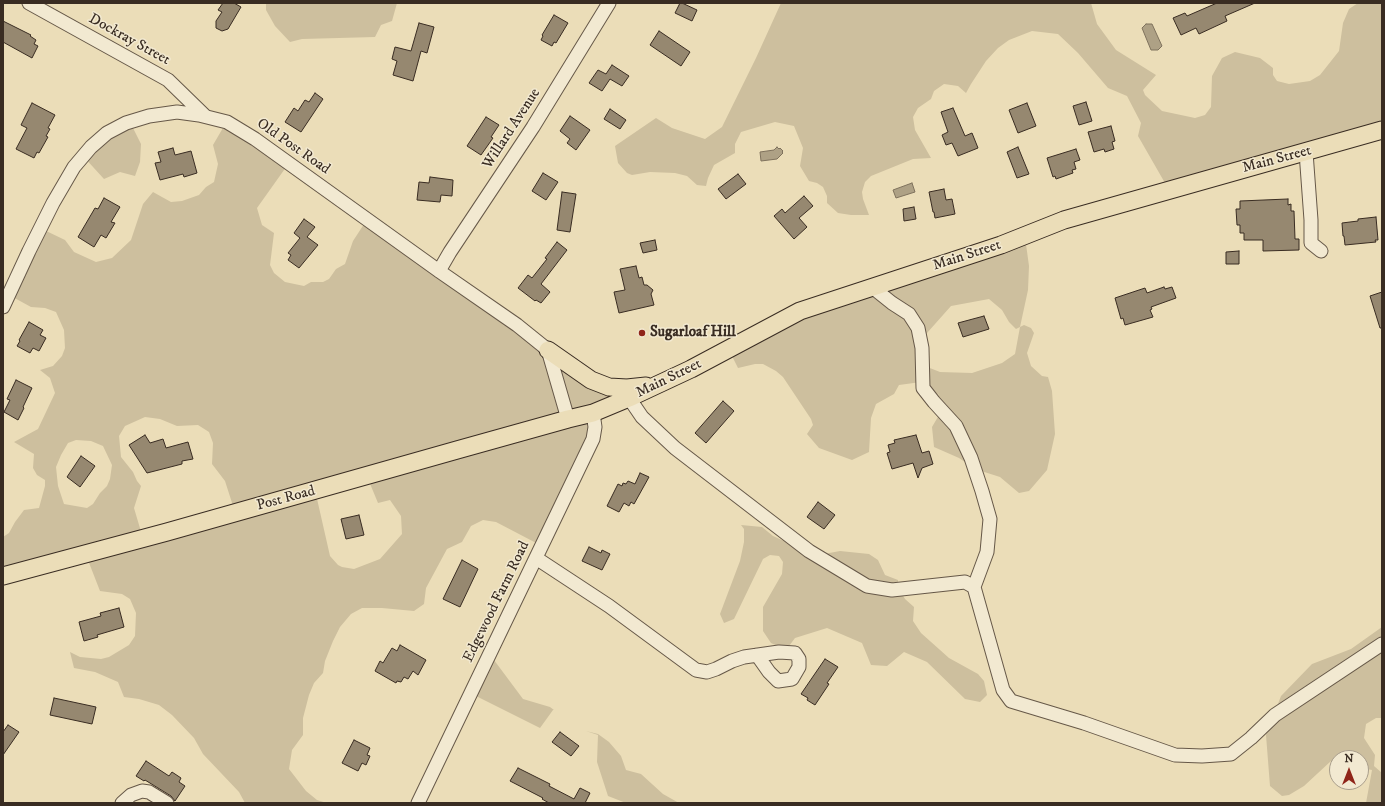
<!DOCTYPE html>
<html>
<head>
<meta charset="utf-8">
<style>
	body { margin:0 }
	#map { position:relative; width:1385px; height:806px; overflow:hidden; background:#ebddb8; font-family:"IM FELL DW Pica",serif }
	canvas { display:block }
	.frame { position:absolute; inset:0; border:4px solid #392c22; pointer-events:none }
	.north { position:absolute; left:1329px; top:750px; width:40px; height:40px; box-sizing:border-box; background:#f2e9d1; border:1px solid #a89d8b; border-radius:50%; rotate:0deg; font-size:11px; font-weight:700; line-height:16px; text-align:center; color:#392c22 }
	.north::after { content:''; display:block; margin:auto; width:14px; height:18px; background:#8f2418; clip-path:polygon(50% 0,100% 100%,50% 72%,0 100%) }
</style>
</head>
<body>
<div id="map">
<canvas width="1385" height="806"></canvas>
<div class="frame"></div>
<div class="north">N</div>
</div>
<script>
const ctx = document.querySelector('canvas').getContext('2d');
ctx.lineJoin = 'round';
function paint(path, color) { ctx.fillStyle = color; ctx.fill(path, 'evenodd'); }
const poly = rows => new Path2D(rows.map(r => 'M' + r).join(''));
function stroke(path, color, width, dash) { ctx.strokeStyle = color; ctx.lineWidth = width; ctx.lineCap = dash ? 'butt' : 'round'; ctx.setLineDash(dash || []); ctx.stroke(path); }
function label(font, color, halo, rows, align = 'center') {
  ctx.font = font + ' "IM FELL DW Pica",serif'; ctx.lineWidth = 3; ctx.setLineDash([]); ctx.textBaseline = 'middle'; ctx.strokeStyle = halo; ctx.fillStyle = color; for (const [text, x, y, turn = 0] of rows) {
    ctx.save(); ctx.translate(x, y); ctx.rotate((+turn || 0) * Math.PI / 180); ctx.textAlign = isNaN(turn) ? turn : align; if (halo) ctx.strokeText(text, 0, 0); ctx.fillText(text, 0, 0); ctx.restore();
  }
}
const green = poly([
	[266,3,397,3,392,21,381,25,375,37,302,39,290,42,275,26,266,10],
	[781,3,1091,3,1097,24,1116,50,1156,75,1143,90,1145,95,1162,111,1195,118,1205,115,1211,107,1212,76,1222,58,1235,52,1260,58,1273,68,1273,75,1277,81,1289,84,1310,81,1320,75,1339,51,1343,23,1349,9,1358,3,1382,3,1382,128,1169,190,1138,136,1141,123,1127,96,1108,88,1078,53,1058,34,1032,31,1009,40,998,48,986,61,971,84,966,93,958,86,944,84,934,91,931,99,918,108,913,117,915,130,931,158,913,159,871,176,865,182,862,192,863,199,869,215,851,215,838,213,827,203,827,196,823,187,817,183,809,181,800,166,803,148,794,126,775,122,741,132,735,144,735,153,714,165,708,178,706,186,697,185,687,176,675,173,650,172,632,175,627,173,618,163,615,146,656,118,672,128,705,139,722,127,756,58],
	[227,121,289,163,257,208,262,225,274,233,270,265,274,273,285,282,304,286,311,282,323,282,329,279,336,269,345,264,353,241,368,218,590,377,649,385,594,410,596,423,540,545,496,522,483,520,471,526,462,542,447,549,426,588,424,604,414,611,382,608,362,608,351,614,340,627,333,641,325,661,323,673,314,683,309,695,303,718,303,735,292,750,289,769,306,791,317,800,327,803,245,803,239,792,203,754,194,738,172,715,159,705,139,699,124,697,118,682,95,672,74,668,70,652,80,657,101,659,109,657,129,645,135,636,136,613,130,599,122,594,100,591,86,555,3,573,3,537,9,533,15,522,24,510,39,508,45,486,45,480,37,475,33,468,34,454,14,442,38,429,55,393,50,378,40,370,53,366,62,356,65,348,64,330,56,312,45,308,31,307,9,295,42,229,65,240,74,252,96,262,112,258,131,240,143,204,153,192,171,202,182,201,199,195,206,187,214,182,218,164,213,145],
	[145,417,160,419,177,426,198,425,209,432,213,443,212,464,225,481,234,509,142,535,134,508,141,486,137,481,133,472,121,457,119,436,125,426],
	[76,440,91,441,103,446,112,465,110,479,107,486,100,493,93,504,87,508,64,504,58,486,56,467,61,455,68,443],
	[366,474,378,503,390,500,401,516,402,534,380,559,354,569,342,567,338,565,330,556,315,490],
	[130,122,141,144,140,162,135,176,120,172,104,179,83,156],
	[1025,237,1029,266,1028,290,1020,327,1024,325,1031,328,1034,333,1027,353,1031,366,1042,376,1048,377,1052,391,1055,434,1047,470,1029,491,1019,493,1000,477,975,469,959,458,934,447,932,427,942,410,939,395,921,382,899,385,894,394,876,404,871,418,869,452,852,460,819,448,807,434,813,425,811,419,783,377,776,371,763,364,755,364,738,368,727,346],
	[989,299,1002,310,1009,322,1016,329,1020,327,1015,354,1002,363,972,373,940,372,917,363,919,342,951,306],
	[741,525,762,527,773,536,793,545,824,554,840,551,869,554,878,560,885,575,898,580,898,587,905,599,914,607,913,621,921,633,949,658,978,674,984,681,987,695,980,702,965,699,927,662,904,652,887,666,871,665,862,643,827,628,795,638,786,650,771,643,763,631,763,607,782,574,783,562,779,556,770,555,763,559,734,619,724,623,720,614,740,561,744,542,744,529],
	[1382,627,1382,718,1376,718,1366,724,1364,738,1375,755,1374,766,1382,773,1382,803,1366,803,1372,770,1361,768,1361,758,1337,758,1337,763,1331,761,1304,786,1289,795,1282,796,1270,786,1266,735,1281,696,1312,664,1351,649],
	[491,656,523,699,550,707,554,710,553,710,540,728,472,694],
	[586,731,598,734,609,742,621,756,626,770,641,774,663,794,679,803,682,803,626,803,608,796,597,762,598,735]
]);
const water = poly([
	[1146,24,1152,24,1162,46,1158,50,1151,50,1142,28,1146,24],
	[777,147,779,149,780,148,783,151,782,152,783,153,777,159,761,161,760,152,774,150,777,147],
	[912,183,915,192,896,198,893,190,912,183]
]);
const building = poly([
	[223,3,234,3,241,7,228,29,222,31,216,28,216,21,222,12,218,10,223,3],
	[680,3,682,3,697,10,692,21,675,13,680,3],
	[1217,3,1255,3,1225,16,1227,21,1199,34,1196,28,1181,35,1173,18,1185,13,1187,16,1217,3],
	[554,15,568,23,556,43,554,42,552,46,541,40,543,36,542,35,554,15],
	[3,21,31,35,30,36,36,40,34,44,38,46,32,58,3,42,3,21],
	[419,23,434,27,427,53,421,51,413,81,393,75,397,61,392,59,395,47,411,51,419,23],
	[659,31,690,52,681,66,650,45,659,31],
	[612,65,629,76,622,86,610,79,602,91,589,83,598,70,606,74,612,65],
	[315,93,323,99,301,132,285,122,294,108,298,111,305,100,309,102,315,93],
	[1086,102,1092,121,1079,125,1073,106,1086,102],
	[32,103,55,115,48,128,50,129,46,136,48,137,39,153,37,152,34,158,16,149,27,128,21,125,32,103],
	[1027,103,1036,126,1018,133,1009,110,1027,103],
	[953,108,965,136,972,133,978,148,958,156,952,143,946,145,942,135,948,132,941,112,953,108],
	[610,109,626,120,620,129,604,119,610,109],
	[570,116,590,130,576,150,567,143,570,139,560,131,570,116],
	[486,117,499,125,491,137,493,138,481,155,467,146,486,117],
	[1111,126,1115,141,1112,142,1114,149,1105,152,1104,149,1094,152,1088,132,1111,126],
	[1018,147,1029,174,1017,178,1007,152,1018,147],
	[173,148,175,155,191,151,197,173,184,177,183,174,160,180,155,163,161,162,158,152,173,148],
	[1076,149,1080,160,1074,162,1076,169,1072,170,1073,173,1056,179,1055,176,1053,177,1047,158,1076,149],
	[543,173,558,182,546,200,532,191,543,173],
	[738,174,746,184,726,199,718,189,738,174],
	[430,177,453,180,452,196,441,195,440,202,417,200,419,182,429,183,430,177],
	[944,189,946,200,952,199,955,214,935,218,934,212,933,212,929,192,944,189],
	[562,192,576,194,570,232,557,230,562,192],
	[804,196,813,206,799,218,807,227,794,239,774,216,782,209,785,213,804,196],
	[104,198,120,207,111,222,115,223,106,238,101,235,94,247,78,237,95,208,98,209,104,198],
	[1288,199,1288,205,1291,204,1291,211,1294,211,1295,239,1299,239,1299,250,1263,251,1263,240,1244,240,1244,233,1240,233,1240,225,1237,225,1236,209,1240,209,1240,201,1288,199],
	[914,207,916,219,904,221,903,209,914,207],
	[1376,217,1378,240,1375,240,1376,242,1345,245,1344,236,1343,236,1342,223,1358,221,1358,219,1376,217],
	[304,219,315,227,307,237,318,245,299,268,288,260,291,255,288,253,300,238,294,233,304,219],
	[655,240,657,250,643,253,640,243,655,240],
	[557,242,567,250,541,284,550,292,541,303,536,300,535,301,518,288,528,275,532,278,547,259,545,258,557,242],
	[1239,251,1239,264,1226,264,1226,252,1239,251],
	[636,266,639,278,642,277,644,285,647,285,653,290,651,294,654,305,619,313,614,292,625,290,620,269,636,266],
	[1164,287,1165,289,1172,287,1176,298,1151,307,1152,309,1150,310,1153,317,1125,325,1123,318,1121,319,1115,298,1145,288,1147,293,1164,287],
	[1382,292,1382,328,1380,328,1370,296,1382,292],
	[984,316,989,329,963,337,958,323,984,316],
	[29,322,43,330,40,335,46,338,39,351,33,348,30,353,17,346,20,341,19,340,29,322],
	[16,380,32,388,23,407,24,408,18,420,4,412,10,400,7,399,16,380],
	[723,401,734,411,706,443,695,433,723,401],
	[145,435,150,443,163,439,166,448,188,442,193,459,182,461,182,464,147,473,129,445,145,435],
	[916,435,922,453,929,451,933,464,922,468,918,478,913,463,892,469,887,453,890,452,888,445,895,443,894,440,916,435],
	[81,456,95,466,80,487,67,477,81,456],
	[640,473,649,477,634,504,631,502,629,506,624,503,619,512,607,506,618,484,622,486,623,483,626,484,628,481,635,484,640,473],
	[818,502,835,515,824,529,807,517,818,502],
	[359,515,364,535,346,539,341,519,359,515],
	[589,547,601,553,602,550,610,554,602,570,582,561,589,547],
	[462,560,478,569,460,607,443,599,462,560],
	[119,608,124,627,97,635,98,637,84,641,79,622,101,616,100,613,119,608],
	[400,645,426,660,418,675,413,671,408,679,404,677,401,682,397,681,396,683,375,671,380,661,383,663,392,648,397,651,400,645],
	[825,659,838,667,827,683,829,684,815,705,807,700,808,698,801,694,825,659],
	[54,698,96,707,92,724,50,715,54,698],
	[8,725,19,732,3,755,3,732,8,725],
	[560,732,579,746,571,756,552,742,560,732],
	[354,740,370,748,367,755,370,756,366,765,362,763,358,771,342,763,354,740],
	[146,761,169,776,172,772,181,778,179,782,185,786,175,801,171,796,145,780,144,781,136,776,146,761],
	[518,768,550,784,549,786,574,799,580,788,590,793,585,803,549,803,542,799,543,798,510,781,518,768]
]);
const minor = poly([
	[29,3,168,80,205,116],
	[1306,152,1311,220,1311,243,1321,251],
	[439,271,450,252,533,127,609,3],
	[872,287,892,303,909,314,918,328,922,348,923,388,934,402,956,426,971,458,982,491,990,519,987,552,974,587],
	[3,307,29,251,53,203,74,167,91,147,107,133,126,123,149,116,177,112,199,115,227,122,255,139,439,271,517,325,548,350,568,419],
	[629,398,642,417,675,448,809,551,867,586,892,590,965,582,974,587,1003,690,1011,701,1084,723,1175,755,1202,756,1231,754,1251,738,1275,715,1382,644],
	[536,558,609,606,696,670,707,672,716,669,732,661,744,657,779,652,795,653,799,659,799,667,792,679,778,681,769,672,757,655],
	[122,803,131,795,142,791,149,792,167,803],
	[418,803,593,439,595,427,593,413]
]);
const major = poly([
	[548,350,591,380,609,387,627,388,646,386],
	[3,576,167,532,457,450,568,419,593,413,629,398,691,369,800,311,1001,245,1064,220,1382,130]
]);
const markers = [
	[642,333,4,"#8f2418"]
];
const streetNames = [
	["Dockray Street",129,40,29],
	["Willard Avenue",512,129,-57],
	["Old Post Road",293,147,35],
	["Main Street",1277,160,-15],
	["Main Street",967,256,-18],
	["Main Street",669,379,-26],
	["Post Road",286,499,-15],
	["Edgewood Farm Road",497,602,-64]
];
const poiNames = [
	["Sugarloaf Hill",650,333]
];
paint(green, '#cdbf9e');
paint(water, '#aea185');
stroke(water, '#7f725d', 1);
paint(building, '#968870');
stroke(building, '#392c22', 1);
stroke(minor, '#665848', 15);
stroke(major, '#392c22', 19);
stroke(minor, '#f2e9d1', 13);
stroke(major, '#ebddb8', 17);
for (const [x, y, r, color] of markers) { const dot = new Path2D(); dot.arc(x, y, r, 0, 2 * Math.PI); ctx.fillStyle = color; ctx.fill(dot); stroke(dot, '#f2e9d1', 1.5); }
label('15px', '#392c22', '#f2e9d1', streetNames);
label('bold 15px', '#392c22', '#f2e9d1', poiNames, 'left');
</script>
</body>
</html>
